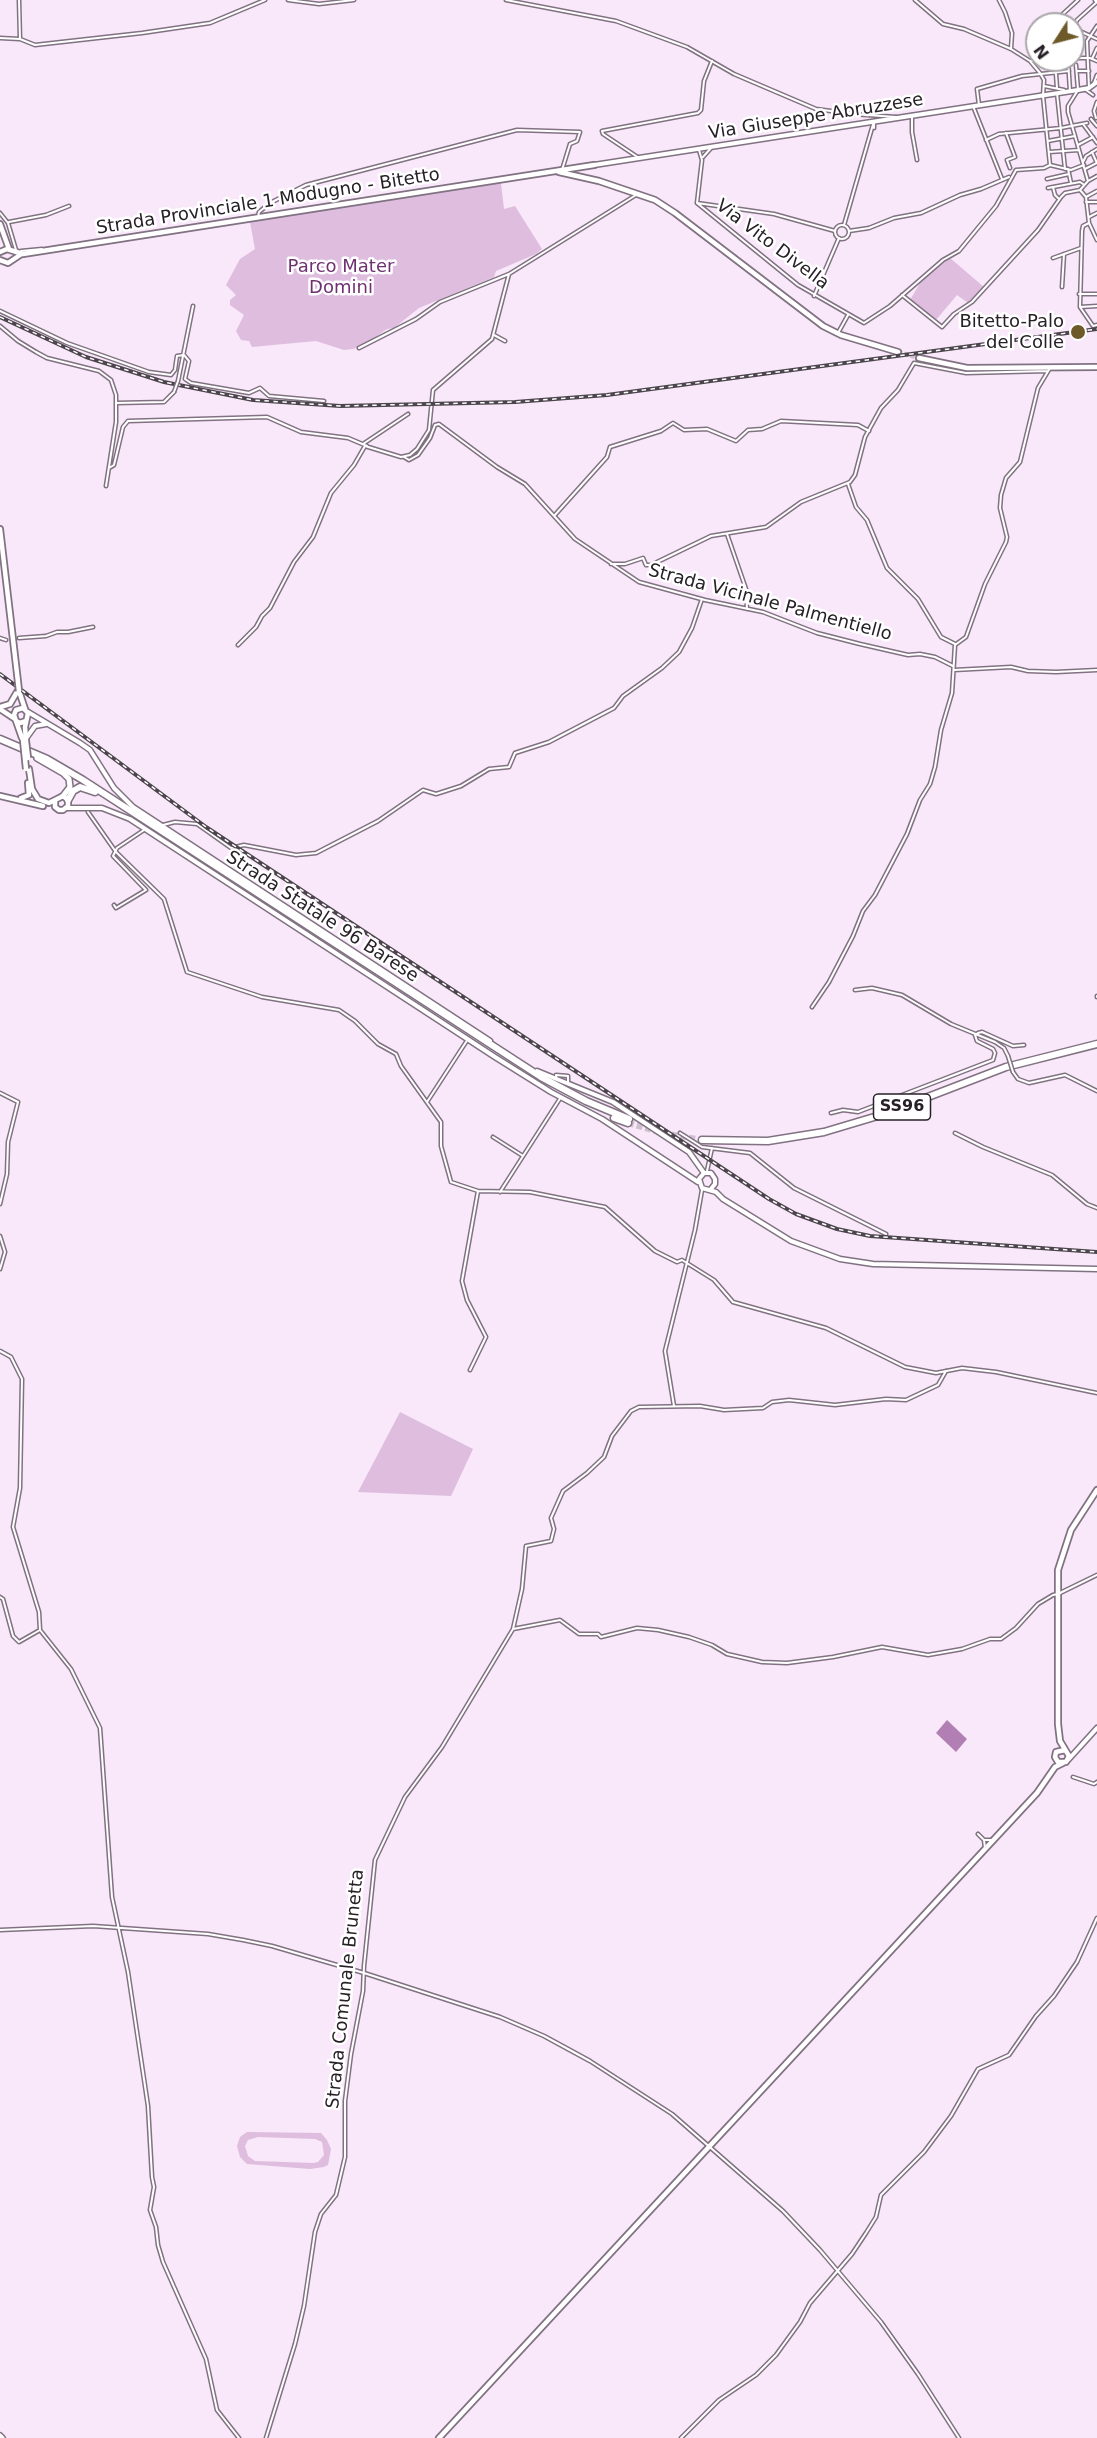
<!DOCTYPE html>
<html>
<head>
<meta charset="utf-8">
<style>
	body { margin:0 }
	#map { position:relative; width:1097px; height:2438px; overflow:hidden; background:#f9e8f9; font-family:"DejaVu Sans",sans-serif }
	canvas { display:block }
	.north { position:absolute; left:1025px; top:12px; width:60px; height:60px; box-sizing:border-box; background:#fff; border:2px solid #a9a6a9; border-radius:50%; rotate:234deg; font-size:16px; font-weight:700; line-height:24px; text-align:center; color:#272127 }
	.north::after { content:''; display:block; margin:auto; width:21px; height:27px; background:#6e5928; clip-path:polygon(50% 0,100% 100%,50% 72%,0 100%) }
</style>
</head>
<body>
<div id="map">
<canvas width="1097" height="2438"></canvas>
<div class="north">N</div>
</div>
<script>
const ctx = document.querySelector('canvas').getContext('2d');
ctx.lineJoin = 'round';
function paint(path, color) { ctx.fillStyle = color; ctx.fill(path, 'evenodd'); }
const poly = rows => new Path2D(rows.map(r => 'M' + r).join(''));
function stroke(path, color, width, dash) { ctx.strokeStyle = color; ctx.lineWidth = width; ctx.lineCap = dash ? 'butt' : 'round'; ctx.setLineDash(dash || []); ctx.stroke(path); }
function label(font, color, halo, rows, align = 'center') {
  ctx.font = font + ' "DejaVu Sans",sans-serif'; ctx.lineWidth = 5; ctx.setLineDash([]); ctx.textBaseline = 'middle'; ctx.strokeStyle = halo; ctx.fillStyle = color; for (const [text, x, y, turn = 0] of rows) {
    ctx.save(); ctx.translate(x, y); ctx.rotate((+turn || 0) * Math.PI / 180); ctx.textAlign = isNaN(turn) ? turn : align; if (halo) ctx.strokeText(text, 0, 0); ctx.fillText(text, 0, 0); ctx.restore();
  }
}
const green = poly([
	[501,183,504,209,515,206,542,249,536,254,496,271,494,277,419,308,394,328,387,329,364,345,353,349,344,350,316,341,252,347,249,341,241,340,236,331,244,315,230,305,230,300,236,295,226,285,240,259,255,249,250,222],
	[950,258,984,287,968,303,957,295,936,320,910,300,923,278],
	[400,1412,473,1449,451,1496,358,1492],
	[247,2132,321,2133,327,2140,331,2149,328,2165,324,2167,310,2169,247,2164,240,2157,237,2146,240,2137],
	[258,2137,315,2139,322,2142,324,2155,318,2162,314,2163,255,2161,248,2156,245,2146,248,2140]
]);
const water = poly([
	[947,1720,967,1739,956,1752,936,1733]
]);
const minorTunnel = poly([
	[6,640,19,638]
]);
const secondaryTunnel = poly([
	[898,352,919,358]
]);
const trunkTunnel = poly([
	[629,1119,649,1125],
	[628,1123,659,1132,702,1140]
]);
const pedestrian = poly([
	[1086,90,1093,95],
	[1096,118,1094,111,1097,102],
	[1091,119,1097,126]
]);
const minor = poly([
	[19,0,20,39],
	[288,0,319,4,354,0],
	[506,0,616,21,687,47,734,74,816,109,853,114,896,117],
	[915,0,943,24,964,29,1011,49,1030,61,1040,73,1044,80,1043,96,1050,165],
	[999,0,1005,12,1012,33,1011,49],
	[1056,20,1064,24],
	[1052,24,1078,0],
	[1073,28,1097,39],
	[1073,29,1077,20,1097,2],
	[0,38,20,39,35,45,142,33,210,23,265,0],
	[1073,42,1079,41,1083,33],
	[1073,58,1090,58,1097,61],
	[1092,59,1097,48],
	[1055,60,1057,88],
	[1068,60,1070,91],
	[1030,61,1043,60],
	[1076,65,1078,90,1068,106,1068,112,1088,181],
	[1077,71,1089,71],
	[1094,83,1097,75],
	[1044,86,1064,90],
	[1089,88,1087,41,1097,26],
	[1057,93,1065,169],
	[979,105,977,89,1022,76,1069,71],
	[973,106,1002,179],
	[912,115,912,132,917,160],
	[1083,124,1097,143],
	[1006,133,1015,157,1007,160,1010,168],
	[986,140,999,134,1061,128,1087,123],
	[1048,141,1075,136],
	[1078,145,1093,137],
	[699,150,702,160,697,203,774,214,835,231],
	[1049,152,1079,150],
	[1092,152,1097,163],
	[703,157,711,148],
	[639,158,603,134,602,131,698,113,701,110,704,81,712,61],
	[1083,162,1086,156,1097,149],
	[1050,165,1071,170,1084,165],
	[1068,169,1071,183],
	[1085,169,1097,163],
	[1047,179,1069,174],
	[1053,187,1055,195,1059,199],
	[1048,188,1080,182,1083,184],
	[1080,190,1086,197,1089,223,1083,226,1082,231,1080,307,1093,326,1097,325],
	[1086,197,1097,191],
	[1086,202,1097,202],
	[697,203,798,285,864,323,890,306,943,260,959,251,996,206,1016,170,1044,168,1050,165],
	[0,213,8,223,16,250],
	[258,217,259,212,270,203,306,185,517,130,580,132,577,141,570,144,562,170],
	[1089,217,1097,213],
	[9,222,46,215,69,206],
	[1089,223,1097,240],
	[844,225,874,121,874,128],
	'835 232a7 7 0 1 1 14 0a7 7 0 1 1-14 0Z',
	[849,231,869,228,894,218,921,213,960,195,981,189,1009,177],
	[21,251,42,249],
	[1053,258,1081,248],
	[1062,287,1064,254],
	[1079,294,1097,294],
	[902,295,942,327,954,314,972,302,1038,230,1061,197,1065,193,1080,190,1088,181,1097,176],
	[814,296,839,238],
	[1080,307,1097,306],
	[0,311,67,343,149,372,171,375,175,370,177,356,184,355,189,361,185,379,191,383,249,393,260,388,269,396,324,401],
	[0,326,18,341,36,352,47,358,99,371,111,380,116,395,116,422,106,486],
	[838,333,848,315],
	[494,335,505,341],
	[359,348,416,319,440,302,509,274,636,195],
	[178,381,193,306],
	[116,403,164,402,174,392],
	[363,444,408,414],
	[404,457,409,460,418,455,430,438,435,425,439,424,497,467,525,484,575,539,639,582,705,600,763,612,817,633,860,644,908,655,920,654,935,657,953,666],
	[109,468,114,465,123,427,128,421,267,417,301,432,348,438,367,446],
	[848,484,856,507,867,520,887,568,918,599,941,637,955,644],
	[554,516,607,457,610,447,661,431,673,423,684,430,707,429,736,441,748,430,762,429,781,421,858,425,869,431],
	[727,534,746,589,747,609],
	[611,564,625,564,643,558,646,565,651,565,711,536,766,527,801,502,850,482,855,475,865,437,881,408,898,390,914,363,966,373,1048,371],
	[0,638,6,640],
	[19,638,46,636,57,632,68,632,93,627],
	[238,645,256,627,262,616,270,608,294,562,313,537,331,493,354,465,365,446,401,457,410,455,417,449,429,430,433,390,492,339,509,274],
	[954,670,1011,667,1028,671,1056,672,1097,670],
	[88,812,116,852,164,899,187,972,262,997,339,1010,355,1021,378,1044,396,1054,401,1066,441,1122,441,1146,451,1182,478,1191,530,1192,605,1207,655,1251,677,1262,682,1260,714,1280,733,1302,826,1328,905,1367,936,1373,962,1368,996,1372,1097,1393],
	[163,825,175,822,197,824,231,848,244,845,296,855,316,853,378,821,423,790,436,794,461,786,489,769,509,767,515,753,549,742,614,708,623,696,662,668,679,652,692,628,702,599],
	[114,905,116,908,146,890,113,856,117,848,144,830],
	[855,990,872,988,902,995,951,1024,995,1042,1004,1048,1008,1056],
	[1097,996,1097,997],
	[812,1007,829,982,853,936,863,911,875,895,907,834,920,800,930,784,935,767,941,730,952,693,955,645,966,637,985,584,1006,542,1007,537,1000,508,1001,495,1006,478,1020,462,1038,388,1050,368],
	[1013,1072,1018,1079,1029,1083,1065,1075,1097,1091],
	[556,1078,556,1075,568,1076,568,1082],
	[0,1093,18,1102,8,1142,7,1174,0,1204],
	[427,1102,468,1039],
	[831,1113,843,1110,858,1112,993,1060,995,1053,993,1049,977,1041,975,1035,978,1033,982,1032,1013,1046,1024,1045],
	[680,1133,702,1147,750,1153,794,1188,886,1234],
	[955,1133,983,1147,1052,1175,1087,1204,1097,1208],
	[493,1137,523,1156],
	[707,1171,712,1148],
	[500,1192,561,1097],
	[0,1236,5,1252,0,1269],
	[0,1351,11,1357,22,1379,20,1488,13,1527,39,1612,40,1630],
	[470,1370,486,1337,467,1300,462,1281,478,1191],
	[674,1406,665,1351,695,1230,702,1190],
	[0,1597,3,1599,13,1636,19,1642,40,1630,71,1669,100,1728,112,1897,128,1972,148,2106,152,2177,154,2187,150,2210,156,2227,158,2245,163,2262,206,2359,217,2410,239,2438],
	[513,1629,560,1620,579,1634,598,1634,601,1637,637,1628,658,1630,689,1637,712,1645,727,1654,762,1662,787,1663,833,1657,882,1647,928,1655,962,1649,990,1639,1001,1639,1016,1628,1038,1604,1053,1595,1058,1594,1097,1575],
	[1073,1777,1094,1784,1097,1782],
	[978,1834,984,1840],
	[985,1848,984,1840,991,1840],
	[0,1930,93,1926,208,1934,243,1940,272,1946,364,1973,500,2017,544,2036,590,2061,672,2114,783,2211,820,2250,881,2322,918,2374,959,2438],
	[266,2438,295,2344,304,2306,315,2232,321,2214,336,2195,345,2157,345,2101,351,2054,363,1991,364,1966,375,1860,405,1797,442,1747,513,1629,522,1589,526,1546,551,1541,554,1529,551,1518,563,1491,587,1473,604,1457,612,1436,631,1411,639,1407,700,1406,724,1410,763,1408,772,1402,789,1400,835,1405,886,1399,906,1400,938,1385,946,1371],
	[681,2438,719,2400,756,2375,776,2355,800,2322,810,2303,852,2254,866,2233,876,2217,881,2195,924,2152,951,2116,978,2069,1009,2055,1036,2016,1054,1996,1077,1962,1097,1918]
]);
const tertiary = poly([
	[1096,0,1097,1],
	[594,165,1078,90,1089,88,1097,82],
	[28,712,80,743,90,750,114,788,133,807,490,1041],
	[27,737,35,726,46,724],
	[67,808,102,808,130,819,495,1057,551,1092,602,1119,698,1182],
	[537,1071,613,1102,689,1152,704,1173],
	[711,1189,715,1184,715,1179,711,1173,704,1173,699,1179,702,1188,716,1192,723,1199,791,1241,840,1259,873,1264,1097,1269],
	[1068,1760,1097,1728]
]);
const secondary = poly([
	[559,172,599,181,655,200,675,213,823,326,841,335,898,352],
	[0,224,9,249],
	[0,252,7,249,23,254,594,165],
	[0,260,8,263,20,255],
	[919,358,967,368,1097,367],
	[0,529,18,682],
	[19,691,25,709],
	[0,707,10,704,17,692],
	[0,709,15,719],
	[16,721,22,738],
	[26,721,20,723,16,721,14,715,16,710,23,708,28,713,25,727,26,741],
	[29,769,32,789,38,799,49,803,63,796,68,800,68,806,63,810,59,810,55,807,55,801],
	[0,796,43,806],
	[21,798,29,795,28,783],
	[1065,1750,1056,1752,1055,1757,1058,1762,1066,1762,1069,1756,1060,1741,1058,1724,1058,1570,1071,1530,1097,1490],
	[439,2438,1037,1793,1055,1767,1063,1763]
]);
const primary = poly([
	[37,758,63,773,69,779,70,787,63,796],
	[0,2436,2,2438]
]);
const trunk = poly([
	[0,739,47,759,83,780,541,1077,586,1101,629,1119],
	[68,800,73,791,80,787,95,792],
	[614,1118,628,1123],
	[702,1140,768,1141,824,1132,881,1115,1006,1067,1097,1044]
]);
const rail = poly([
	[0,317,86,357,164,382,253,400,340,406,515,402,607,395,1097,329],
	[0,674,206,827,769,1199,796,1214,837,1229,870,1236,1097,1252]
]);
const minorBridge = poly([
	[174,392,178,381],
	[1008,1056,1013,1072]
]);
const secondaryBridge = poly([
	[18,682,19,691],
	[23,740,26,769],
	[26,741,28,758]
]);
const markers = [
	[1078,332,8,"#6e5928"]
];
const shields = [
	[902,1107,57]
];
const shieldNames = [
	["SS96",902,1107]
];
const streetNames = [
	["Via Giuseppe Abruzzese",816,117,-9],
	["Strada Provinciale 1 Modugno - Bitetto",268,202,-9],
	["Via Vito Divella",772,245,37],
	["Strada Vicinale Palmentiello",770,603,15],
	["Strada Statale 96 Barese",322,917,33],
	["Strada Comunale Brunetta",346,1989,-84]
];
const parkNames = [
	["Parco Mater",341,267],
	["Domini",341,288]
];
const poiNames = [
	["Bitetto-Palo",1064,322],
	["del Colle",1064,343]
];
paint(green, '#debddf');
paint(water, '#b27fb4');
stroke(minorTunnel, '#cfc0cf', 2, [2, 1]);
stroke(secondaryTunnel, '#cfc0cf', 4.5, [4.5, 2]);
stroke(trunkTunnel, '#cfc0cf', 6, [6, 3]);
stroke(pedestrian, '#817282', 5);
stroke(minor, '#817282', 5);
stroke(tertiary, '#817282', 7);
stroke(secondary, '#817282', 8);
stroke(primary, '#817282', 8);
stroke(trunk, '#817282', 9);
stroke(pedestrian, '#fff', 2);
stroke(minor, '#fff', 2);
stroke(tertiary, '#fff', 4);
stroke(secondary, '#fff', 4.5);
stroke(primary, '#fff', 5);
stroke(trunk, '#fff', 6);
stroke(rail, '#4d454d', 4);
stroke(rail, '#fff', 1.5, [4.5]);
stroke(minorBridge, '#817282', 5, []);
stroke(secondaryBridge, '#817282', 8, []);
stroke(minorBridge, '#fff', 2);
stroke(secondaryBridge, '#fff', 4.5);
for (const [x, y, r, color] of markers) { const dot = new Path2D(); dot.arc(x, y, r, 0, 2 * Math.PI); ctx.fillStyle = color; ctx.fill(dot); stroke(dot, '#fff', 2); }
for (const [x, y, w] of shields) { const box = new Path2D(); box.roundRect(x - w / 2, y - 13, w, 26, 4.5); ctx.fillStyle = '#fff'; ctx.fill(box); stroke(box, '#272127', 1.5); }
label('bold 16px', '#272127', null, shieldNames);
label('18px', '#272127', '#fff', streetNames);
label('18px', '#6f3072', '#fff', parkNames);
label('18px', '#272127', '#fff', poiNames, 'right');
</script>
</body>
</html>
